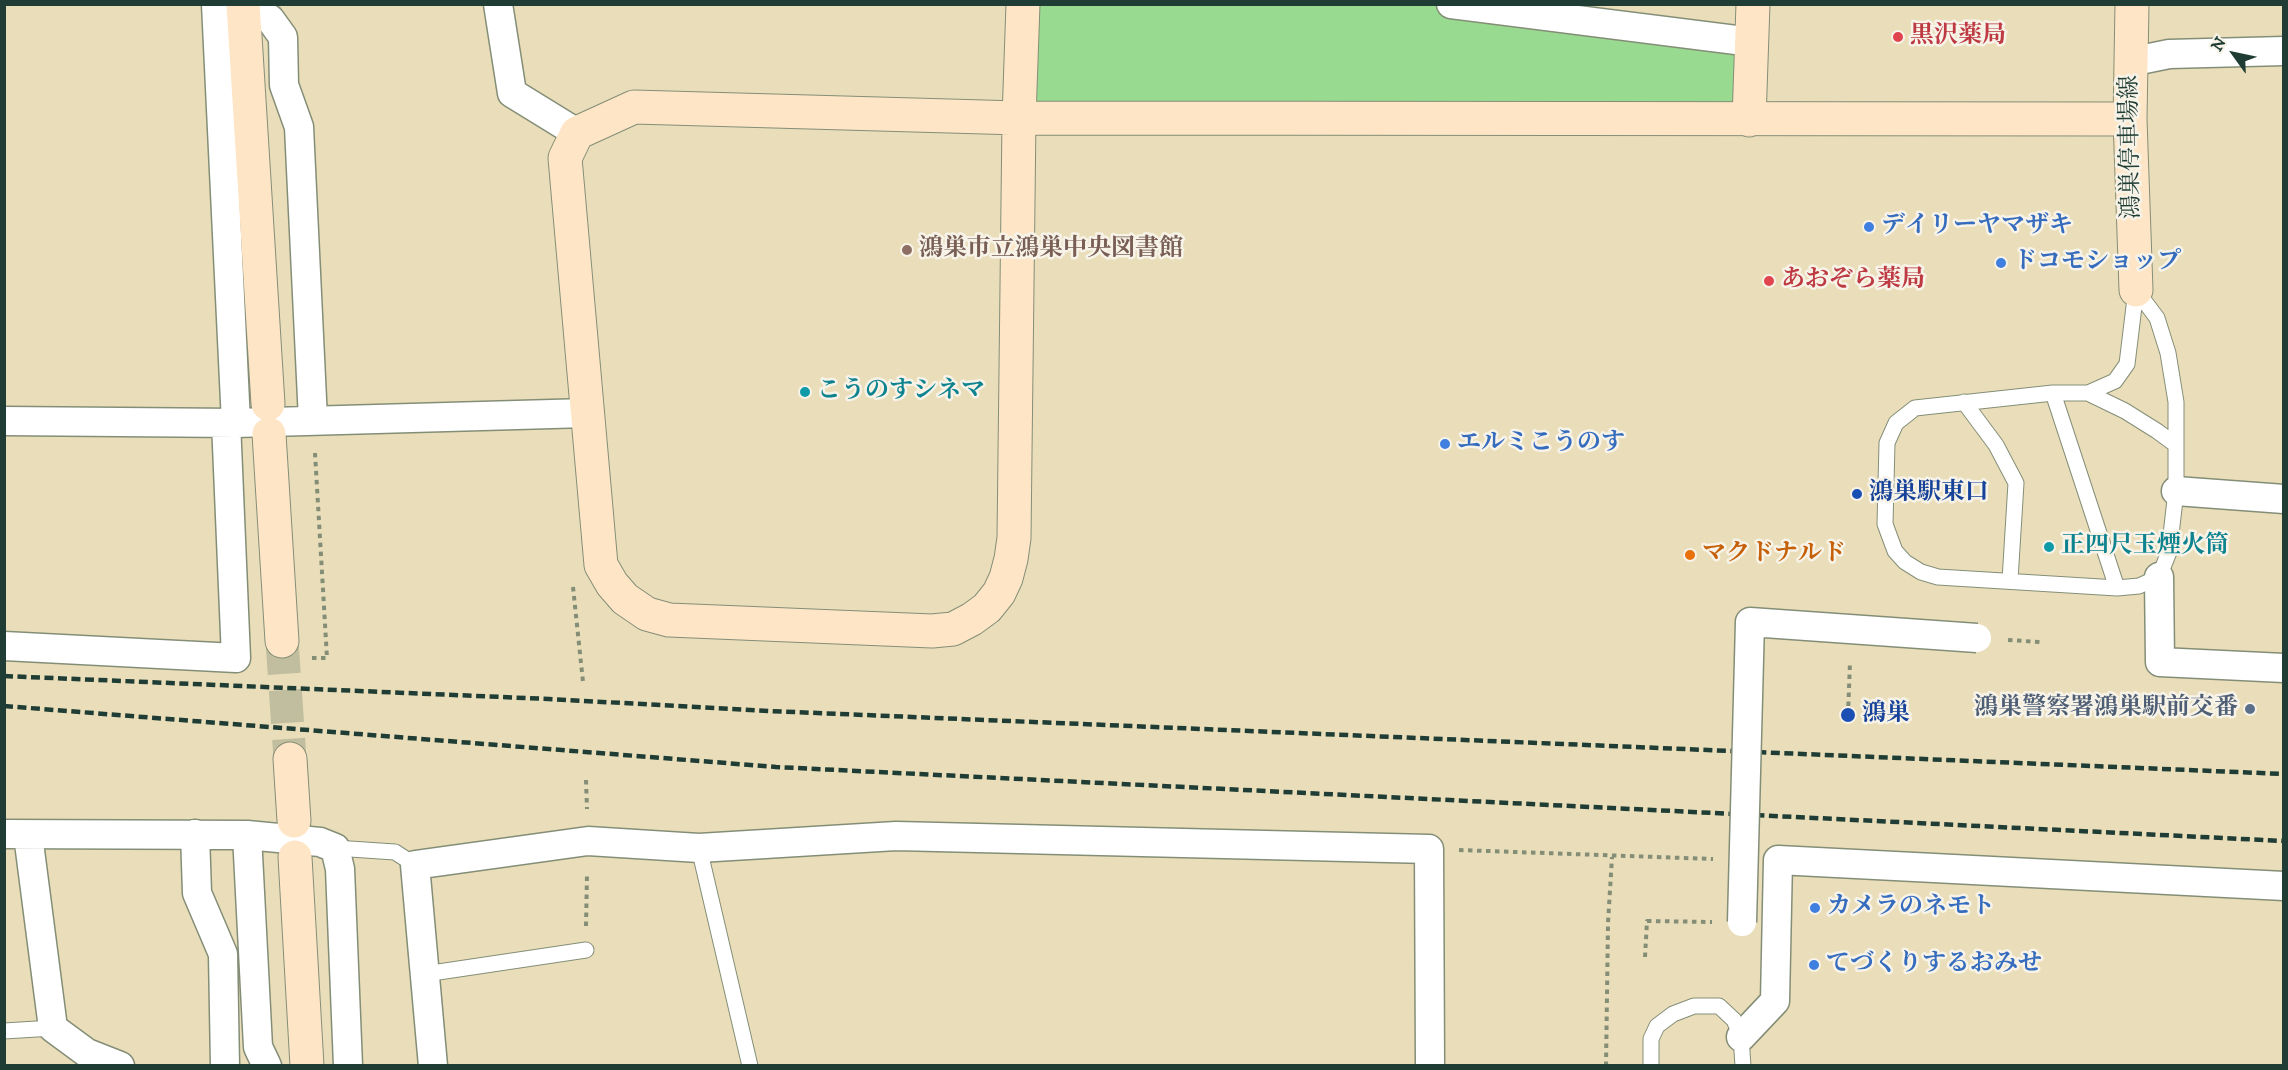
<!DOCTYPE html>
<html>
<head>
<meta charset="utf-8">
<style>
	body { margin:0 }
	#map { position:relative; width:2288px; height:1070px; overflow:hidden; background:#eadeba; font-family:"IM FELL DW Pica",serif }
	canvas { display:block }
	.frame { position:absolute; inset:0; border:6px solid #1f3d34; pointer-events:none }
	.north { position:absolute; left:2204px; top:24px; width:60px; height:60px; -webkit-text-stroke:4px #f7f3e8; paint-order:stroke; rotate:303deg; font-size:16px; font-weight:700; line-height:24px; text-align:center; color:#1f3d34 }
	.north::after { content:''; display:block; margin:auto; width:21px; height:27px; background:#1f3d34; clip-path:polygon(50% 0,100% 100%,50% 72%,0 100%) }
</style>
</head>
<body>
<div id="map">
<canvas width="2288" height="1070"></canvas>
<div class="frame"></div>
<div class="north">N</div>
</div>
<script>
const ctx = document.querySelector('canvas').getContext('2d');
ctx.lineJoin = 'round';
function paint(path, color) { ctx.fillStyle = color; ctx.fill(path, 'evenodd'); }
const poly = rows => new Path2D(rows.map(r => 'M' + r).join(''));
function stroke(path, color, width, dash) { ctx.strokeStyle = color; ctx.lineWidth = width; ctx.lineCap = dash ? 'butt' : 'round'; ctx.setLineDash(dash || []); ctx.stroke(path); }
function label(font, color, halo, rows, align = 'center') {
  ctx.font = font + ' "IM FELL DW Pica","Noto Serif JP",serif'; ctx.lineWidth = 5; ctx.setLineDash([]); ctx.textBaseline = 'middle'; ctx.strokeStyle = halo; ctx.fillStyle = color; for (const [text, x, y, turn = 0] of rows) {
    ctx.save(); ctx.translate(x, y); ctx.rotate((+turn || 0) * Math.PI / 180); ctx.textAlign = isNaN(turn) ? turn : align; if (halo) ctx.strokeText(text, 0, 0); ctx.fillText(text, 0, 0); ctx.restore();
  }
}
const green = poly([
	[1451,4,1752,42,1749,120,1019,118,1023,5]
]);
const secondaryTunnel = poly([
	[282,641,290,759]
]);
const path = poly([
	[573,587,583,682],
	[2008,640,2040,642],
	[312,658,327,658,315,453],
	[1848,715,1850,662],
	[586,780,587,809],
	[1459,850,1713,859],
	[586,926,587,874],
	[1645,957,1647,921,1712,922],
	[1606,1066,1608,923,1612,857]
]);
const lane = poly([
	[2136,290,2157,318,2168,353,2176,402,2176,491,2169,552,2159,577,2139,586,2117,588,1938,577,1921,572,1905,562,1895,551,1885,524,1887,443,1896,423,1915,408,2053,393,2088,393,2125,411,2157,431,2176,445],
	[2053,393,2117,588],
	[2088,393,2115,381,2127,364,2136,290],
	[1964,402,1996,445,2016,483,2010,580],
	[335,848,395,852,415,865],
	[699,848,750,1066],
	[425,974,586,950],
	[4,1031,53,1028],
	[1651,1066,1651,1039,1657,1026,1673,1014,1694,1006,1719,1006,1734,1020,1741,1037,1743,1066]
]);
const street = poly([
	[216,4,236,423],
	[246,4,270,19,283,37,284,85,299,127,313,420],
	[498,4,512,93,577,133],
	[1451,4,1752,42],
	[2130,62,2169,54,2284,51],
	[4,421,236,423,587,413],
	[2176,491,2284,499],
	[2159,577,2160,662,2284,668],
	[4,646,236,658,226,422],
	[4,834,247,835,320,842,335,848,340,869,348,1066],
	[195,834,197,893,223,954,225,1066],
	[28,835,53,1028,87,1053,120,1066],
	[247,835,258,1047,267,1066],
	[1741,1037,1775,1001,1778,860,2284,886],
	[433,1066,415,865,588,841,699,848,896,836,1429,849,1430,1066]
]);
const secondary = poly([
	[243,4,268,404],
	[1023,4,1019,118,1014,538,1011,559,1006,578,999,593,987,608,972,619,953,629,932,631,669,620,647,614,625,599,612,584,601,565,565,158,577,133,634,107,1019,118,2130,119],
	[2132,4,2130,119,2136,290],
	[1749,120,1753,4],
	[269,434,282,641],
	[290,759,294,821],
	[295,857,307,1066]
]);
const rail = poly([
	[4,676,549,699,769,711,2284,774],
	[4,706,776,767,2284,841]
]);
const streetBridge = poly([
	[1742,922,1750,622,1977,638]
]);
const markers = [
	[1898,37,6,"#e0444e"],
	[1869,227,6,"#3f7fe0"],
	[907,250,6,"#8d6e63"],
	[2001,263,6,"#3f7fe0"],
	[1769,281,6,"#e0444e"],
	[805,392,6,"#0f9aa8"],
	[1445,444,6,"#3f7fe0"],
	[1857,494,6,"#1a4fb4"],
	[2049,547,6,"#0f9aa8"],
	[1690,555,6,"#e8710a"],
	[2250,709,6,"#5c6f8a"],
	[1848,715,8,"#1a4fb4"],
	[1815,908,6,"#3f7fe0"],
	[1814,965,6,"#3f7fe0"]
];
const healthNames = [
	["黒沢薬局",1910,37],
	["あおぞら薬局",1781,281]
];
const streetNames = [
	["鴻巣停車場線",2132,147,-91]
];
const shopNames = [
	["デイリーヤマザキ",1881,227],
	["ドコモショップ",2013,263],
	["エルミこうのす",1457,444],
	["カメラのネモト",1827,908],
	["てづくりするおみせ",1826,965]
];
const educationNames = [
	["鴻巣市立鴻巣中央図書館",919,250]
];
const cultureNames = [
	["こうのすシネマ",817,392],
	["正四尺玉煙火筒",2061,547]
];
const transitNames = [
	["鴻巣駅東口",1869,494],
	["鴻巣",1862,715]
];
const foodNames = [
	["マクドナルド",1702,555]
];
const serviceNames = [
	["鴻巣警察署鴻巣駅前交番",2238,709]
];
paint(green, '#99da91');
stroke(secondaryTunnel, '#c1be9f', 33, [33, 16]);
stroke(lane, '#848e77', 17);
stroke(street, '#848e77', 31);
stroke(secondary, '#848e77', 35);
stroke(path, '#848e77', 4, [4.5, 4.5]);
stroke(lane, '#fff', 15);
stroke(street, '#fff', 28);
stroke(secondary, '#fee5c5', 33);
stroke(rail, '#1f3d34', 4.5, [9, 4.5]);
stroke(streetBridge, '#848e77', 31, []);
stroke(streetBridge, '#fff', 28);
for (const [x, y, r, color] of markers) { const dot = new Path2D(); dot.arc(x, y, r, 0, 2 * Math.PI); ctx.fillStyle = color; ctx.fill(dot); stroke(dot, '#f7f3e8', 2); }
label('bold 24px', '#be3a42', '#f7f3e8', healthNames, 'left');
label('24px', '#1f3d34', '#f7f3e8', streetNames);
label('bold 24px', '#366cbe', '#f7f3e8', shopNames, 'left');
label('bold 24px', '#785e54', '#f7f3e8', educationNames, 'left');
label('bold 24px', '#0d838f', '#f7f3e8', cultureNames, 'left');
label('bold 24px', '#164399', '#f7f3e8', transitNames, 'left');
label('bold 24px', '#c56008', '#f7f3e8', foodNames, 'left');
label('bold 24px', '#4e5e75', '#f7f3e8', serviceNames, 'right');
</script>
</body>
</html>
